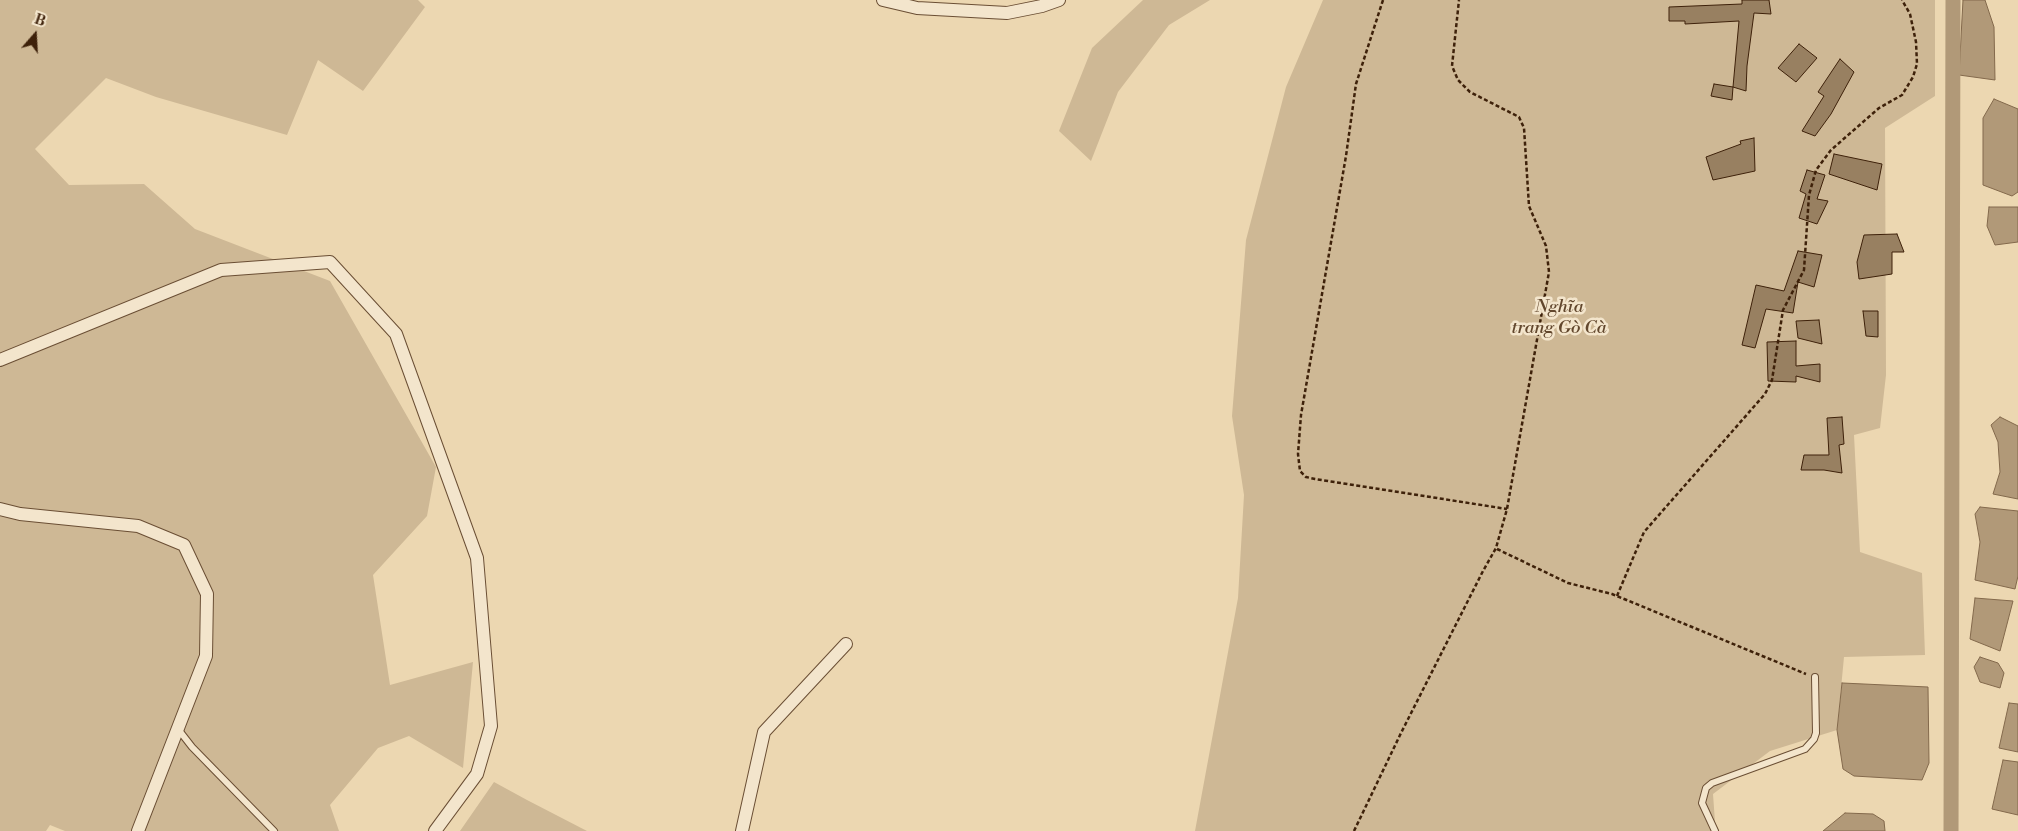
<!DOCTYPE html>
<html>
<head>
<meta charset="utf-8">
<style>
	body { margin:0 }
	#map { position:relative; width:2018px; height:831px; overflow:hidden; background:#ecd7b1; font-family:"Libre Bodoni",serif }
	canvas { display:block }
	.north { position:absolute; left:10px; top:10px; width:50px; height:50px; -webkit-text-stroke:4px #f3e5cc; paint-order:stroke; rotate:19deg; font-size:14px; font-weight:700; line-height:20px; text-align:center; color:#3e210a }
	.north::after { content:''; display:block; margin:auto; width:18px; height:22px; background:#3e210a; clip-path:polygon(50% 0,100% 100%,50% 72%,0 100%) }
</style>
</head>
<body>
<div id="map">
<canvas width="2018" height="831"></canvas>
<div class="north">B</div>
</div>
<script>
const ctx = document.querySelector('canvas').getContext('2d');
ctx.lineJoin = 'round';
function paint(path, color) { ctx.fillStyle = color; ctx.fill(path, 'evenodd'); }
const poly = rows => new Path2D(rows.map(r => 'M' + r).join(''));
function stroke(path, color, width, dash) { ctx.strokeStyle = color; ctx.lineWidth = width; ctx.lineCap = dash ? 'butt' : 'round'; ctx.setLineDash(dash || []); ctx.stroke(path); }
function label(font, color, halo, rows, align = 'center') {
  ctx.font = font + ' "Libre Bodoni",serif'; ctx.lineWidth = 5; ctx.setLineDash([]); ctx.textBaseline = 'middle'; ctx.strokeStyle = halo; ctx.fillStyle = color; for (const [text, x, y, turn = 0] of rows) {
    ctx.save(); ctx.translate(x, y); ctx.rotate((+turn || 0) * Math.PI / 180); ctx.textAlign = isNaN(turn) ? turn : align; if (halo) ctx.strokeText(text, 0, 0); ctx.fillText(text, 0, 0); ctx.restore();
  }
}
const green = poly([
	[0,0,418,0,425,7,363,91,318,60,287,135,156,97,106,78,35,149,69,185,144,184,195,229,330,281,436,467,427,516,373,575,390,685,473,662,463,768,409,736,378,748,330,805,339,831,65,831,50,825,46,831,0,831],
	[1143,0,1210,0,1169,25,1118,92,1091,161,1059,131,1092,48],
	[1323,0,1935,0,1935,96,1885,128,1886,375,1880,428,1854,435,1860,552,1922,573,1925,655,1844,657,1837,730,1770,751,1713,794,1715,822,1719,831,1195,831,1238,598,1244,495,1232,416,1246,240,1286,87],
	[494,782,527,800,587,831,460,831]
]);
const water = poly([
	[1963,0,1985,0,1994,27,1995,80,1959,75,1963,0],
	[1994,99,2018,109,2018,192,2012,196,1983,185,1983,118,1994,99],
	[1989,207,2018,207,2018,242,1995,245,1987,226,1989,207],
	[2000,417,2018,426,2018,499,1993,494,2000,472,1998,442,1991,425,2000,417],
	[1980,507,2018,511,2018,576,2015,589,1975,580,1980,542,1975,514,1980,507],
	[1975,598,2013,601,2000,651,1970,639,1975,598],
	[1980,657,1998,663,2004,673,2000,688,1980,682,1974,667,1980,657],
	[1842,683,1928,687,1929,763,1922,780,1854,776,1843,769,1837,730,1842,683],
	[2009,703,2018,704,2018,752,1999,748,2009,703],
	[2003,760,2018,762,2018,815,1992,809,2003,760],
	[1845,813,1873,814,1884,821,1885,831,1823,831,1845,813]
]);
const canal = poly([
	[1951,831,1953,0]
]);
const building = poly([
	[1742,0,1769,0,1771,14,1754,13,1747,66,1746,91,1733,87,1739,21,1685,24,1685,21,1669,21,1669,7,1742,4,1742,0],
	[1799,44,1817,58,1796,82,1778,68,1799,44],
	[1840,59,1854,72,1831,114,1815,136,1802,131,1824,96,1818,92,1840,59],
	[1714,84,1733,87,1732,100,1711,96,1714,84],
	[1754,138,1755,171,1713,180,1706,157,1741,144,1740,141,1754,138],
	[1834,154,1882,164,1877,190,1829,174,1834,154],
	[1807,170,1825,175,1817,199,1828,201,1817,224,1799,218,1806,194,1800,191,1807,170],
	[1897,234,1904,252,1892,252,1892,274,1859,279,1857,262,1864,235,1897,234],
	[1798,251,1822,255,1814,287,1798,282,1793,313,1766,309,1755,348,1742,345,1756,285,1784,291,1798,251],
	[1863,311,1878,311,1878,337,1866,336,1863,311],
	[1819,320,1822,344,1798,338,1796,321,1819,320],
	[1796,341,1796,366,1820,364,1820,382,1796,376,1796,382,1768,381,1767,342,1796,341],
	[1842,417,1844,444,1839,445,1842,473,1824,470,1801,470,1804,455,1829,455,1827,418,1842,417]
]);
const path = poly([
	[1383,0,1356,84,1346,156,1301,415,1298,454,1300,471,1306,477,1315,479,1507,509],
	[1497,549,1568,583,1612,594,1806,674],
	[1617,596,1644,532,1765,394,1772,380,1783,310,1804,270,1809,195,1816,170,1831,150,1879,108,1902,95,1913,77,1917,64,1916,42,1910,14,1902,0],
	[1354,831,1401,733,1483,571,1496,548,1507,509,1549,272,1546,246,1529,206,1524,128,1519,117,1470,92,1458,80,1452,66,1459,0]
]);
const service = poly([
	[178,729,192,747,274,831],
	[1715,831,1702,803,1706,788,1712,783,1805,749,1814,739,1816,733,1815,677]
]);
const minor = poly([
	[883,0,917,8,1007,13,1042,6,1059,0],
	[0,360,221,270,330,262,396,334,477,558,491,726,477,774,435,831],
	[0,509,20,514,138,526,184,545,207,594,206,656,138,831],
	[742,831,764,732,846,644]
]);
const parkNames = [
	["Nghĩa",1559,308],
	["trang Gò Cà",1559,329]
];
paint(green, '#ceb895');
paint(water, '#b19978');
stroke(water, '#83694c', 1);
stroke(canal, '#b19978', 15);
paint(building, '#988061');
stroke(building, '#3e210a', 1);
stroke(service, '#6a4e34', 8);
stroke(minor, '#6a4e34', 14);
stroke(path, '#3e210a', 2.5, [4, 2.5]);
stroke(service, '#f3e5cc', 6);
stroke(minor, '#f3e5cc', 12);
label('italic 18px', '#62472d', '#f3e5cc', parkNames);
</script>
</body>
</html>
